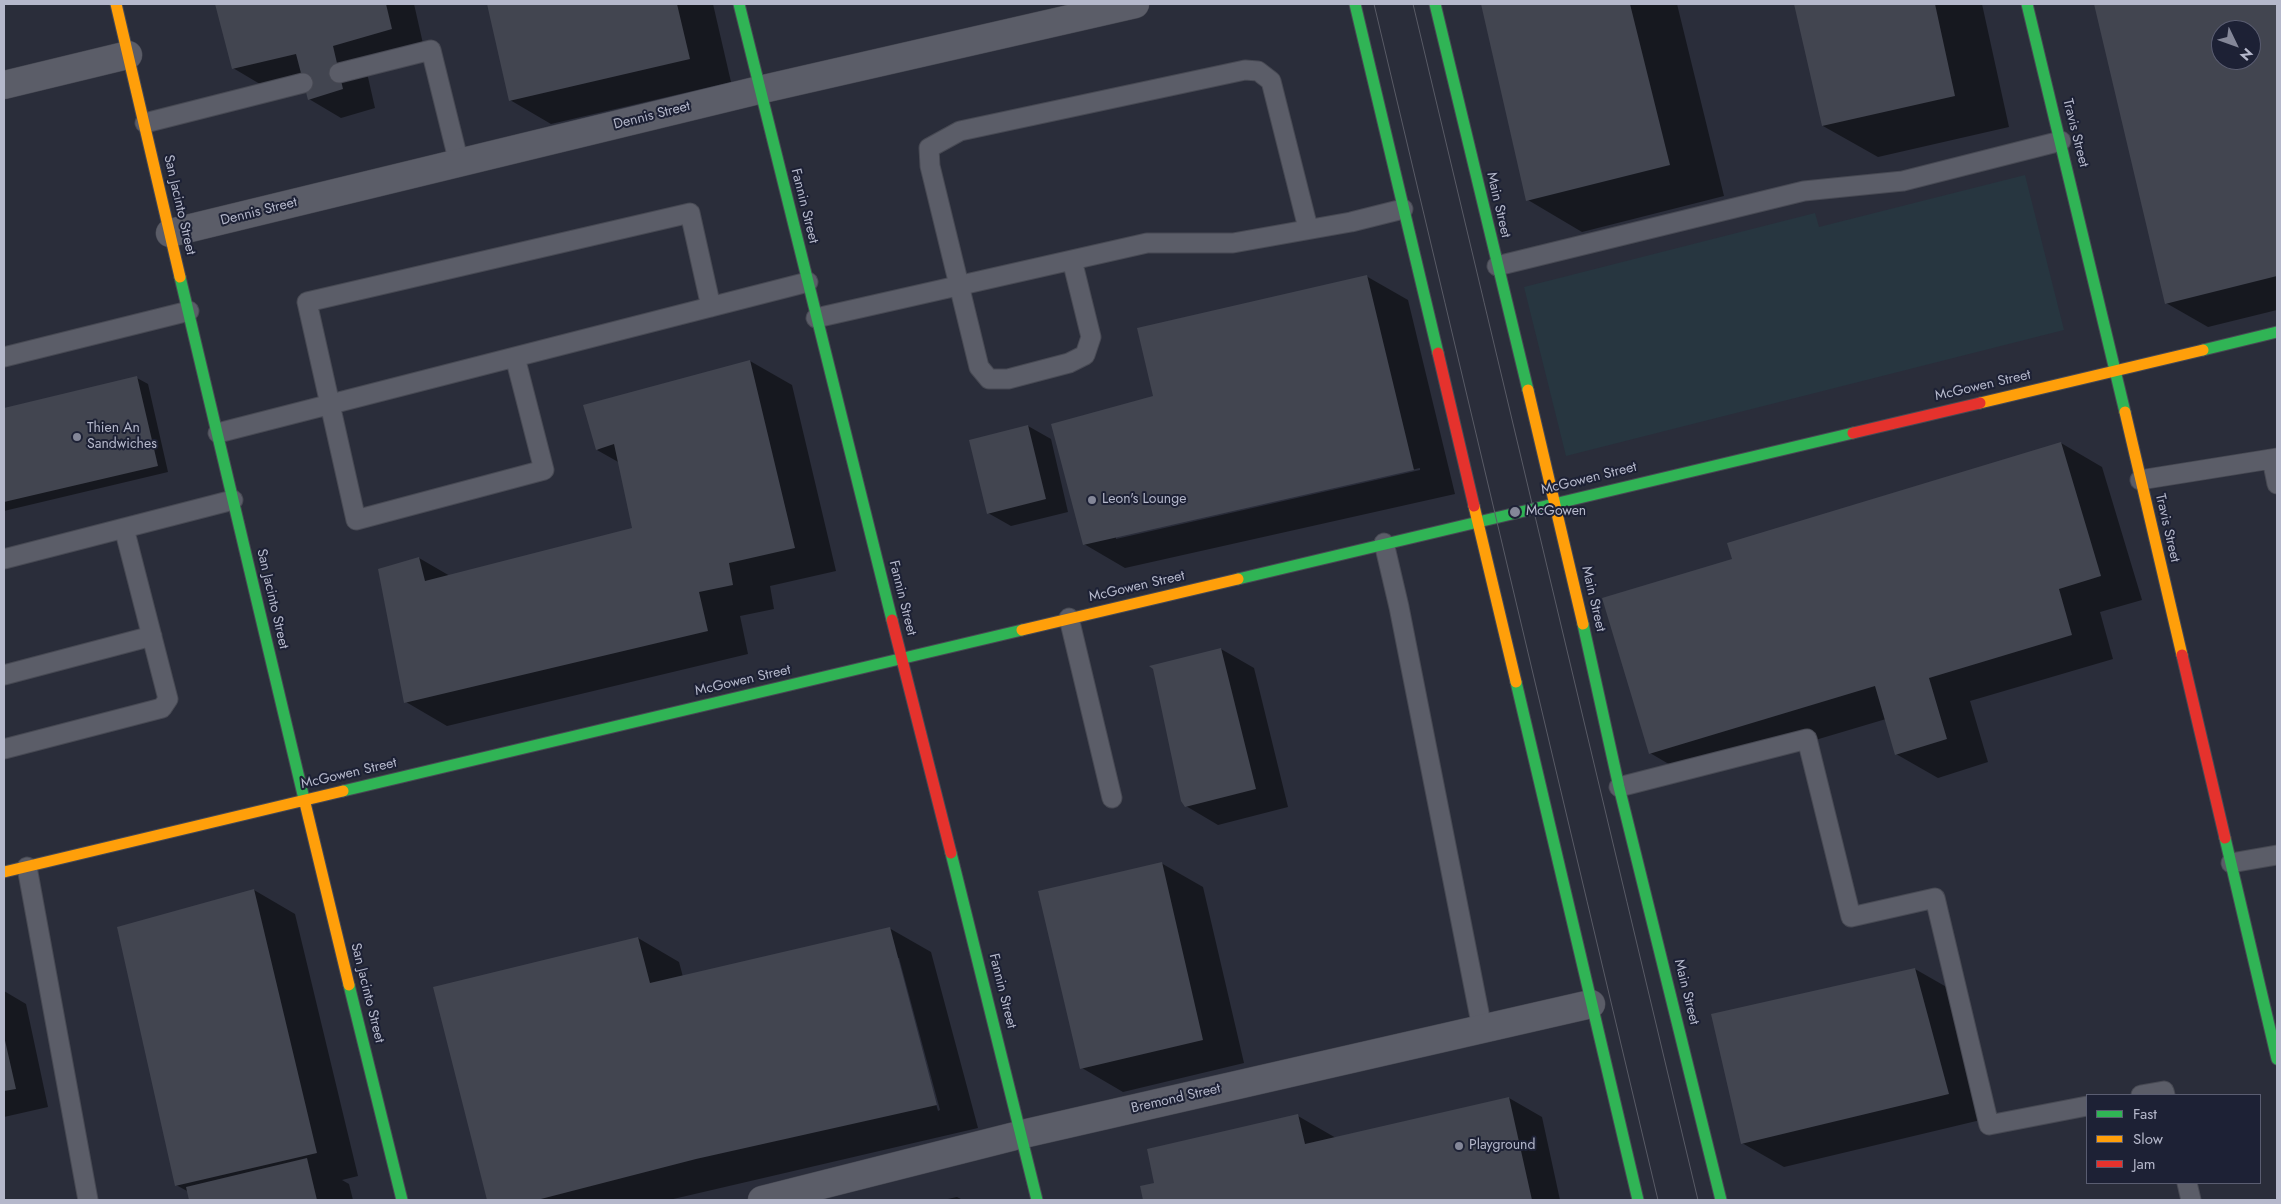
<!DOCTYPE html>
<html>
<head>
<meta charset="utf-8">
<style>
	body { margin:0 }
	#map { position:relative; width:2281px; height:1204px; overflow:hidden; background:#2a2d3a; font-family:Jost,sans-serif }
	canvas { display:block }
	.frame { position:absolute; inset:0; border:5px solid #b5b8cb; pointer-events:none }
	.legend { position:absolute; left:2086px; top:1094px; width:175px; height:90px; box-sizing:border-box; background:#1d2135; border:1px solid #5a5d71; margin:0; padding:6px 9px; list-style:none; font-size:15px; color:#b5b8cb }
	.legend li { display:flex; align-items:center; gap:10px; height:25px }
	.legend b { width:25px; border:1px solid #5a5d71 }
	.north { position:absolute; left:2211px; top:20px; width:50px; height:50px; box-sizing:border-box; background:#1d2135; border:1px solid #5a5d71; border-radius:50%; rotate:132deg; font-size:14px; font-weight:700; line-height:20px; text-align:center; color:#b5b8cb }
	.north::after { content:''; display:block; margin:auto; width:18px; height:22px; background:#848798; clip-path:polygon(50% 0,100% 100%,50% 72%,0 100%) }
</style>
</head>
<body>
<div id="map">
<canvas width="2281" height="1204"></canvas>
<div class="frame"></div>
<ul class="legend">
<li><b style="height:6px;background:#30b455"></b>Fast</li>
<li><b style="height:6px;background:#ff9f0a"></b>Slow</li>
<li><b style="height:6px;background:#e5322d"></b>Jam</li>
</ul>
<div class="north">N</div>
</div>
<script>
const ctx = document.querySelector('canvas').getContext('2d');
ctx.lineJoin = 'round';
function paint(path, color) { ctx.fillStyle = color; ctx.fill(path, 'evenodd'); }
const poly = rows => new Path2D(rows.map(r => 'M' + r).join(''));
function stroke(path, color, width, dash) { ctx.strokeStyle = color; ctx.lineWidth = width; ctx.lineCap = dash ? 'butt' : 'round'; ctx.setLineDash(dash || []); ctx.stroke(path); }
function label(font, color, halo, rows, align = 'center') {
  ctx.font = font + ' Jost,sans-serif'; ctx.lineWidth = 4; ctx.setLineDash([]); ctx.textBaseline = 'middle'; ctx.strokeStyle = halo; ctx.fillStyle = color; for (const [text, x, y, turn = 0] of rows) {
    ctx.save(); ctx.translate(x, y); ctx.rotate((+turn || 0) * Math.PI / 180); ctx.textAlign = isNaN(turn) ? turn : align; if (halo) ctx.strokeText(text, 0, 0); ctx.fillText(text, 0, 0); ctx.restore();
  }
}
const green = poly([
	[2025,175,2064,330,1566,456,1524,287,1815,213,1819,227]
]);
const shadow = poly([
	[217,4,414,4,424,48,365,64,375,108,341,118,309,99,303,78,265,87,233,68],
	[488,4,713,4,731,82,551,124,510,100],
	[1482,4,1677,4,1724,196,1582,232,1528,200],
	[1796,4,1982,4,2009,127,1878,157,1823,126],
	[2095,4,2277,4,2277,310,2208,327,2166,303],
	[2221,30,2251,30,2251,60,2221,60],
	[1366,276,1408,300,1455,494,1125,568,1084,544,1155,397],
	[1420,468,1420,470,1116,539,1116,536],
	[750,361,792,385,836,571,770,586,774,609,740,616,748,654,447,726,406,702,419,558,450,576,634,529,620,463,597,450],
	[137,378,148,384,168,472,4,511,4,409],
	[1028,426,1051,439,1068,512,1011,526,988,513],
	[2061,443,2102,467,2142,600,2100,612,2113,659,1970,701,1988,762,1938,778,1896,754,1886,719,1691,777,1650,753,1733,560],
	[1221,649,1254,668,1288,807,1218,825,1186,806],
	[1161,863,1203,887,1244,1063,1123,1092,1082,1068],
	[254,890,295,914,358,1176,342,1180,349,1184,353,1200,190,1200,189,1192,176,1185],
	[889,928,931,952,978,1128,669,1200,488,1200,434,988,638,938,679,962,683,977],
	[897,958,899,958,940,1110,938,1111],
	[1915,969,1957,993,1989,1118,1784,1167,1742,1143],
	[4,991,26,1004,48,1107,4,1117],
	[1509,1098,1542,1117,1560,1200,1144,1200,1141,1187,1155,1184,1298,1116,1336,1138],
	[957,1197,963,1200,943,1200]
]);
const building = poly([
	[215,4,386,4,392,29,333,46,343,89,308,100,296,54,232,69],
	[487,4,677,4,690,59,509,101],
	[1481,4,1630,4,1670,165,1526,201],
	[1794,4,1935,4,1955,96,1822,126],
	[2094,4,2277,4,2277,276,2165,304],
	[2221,30,2251,30,2251,60,2221,60],
	[1367,275,1414,470,1083,545,1051,424,1153,396,1137,328],
	[750,360,795,548,729,563,733,585,699,592,708,631,404,703,378,569,419,557,425,581,632,528,614,444,596,450,583,405],
	[137,376,158,466,4,502,4,408],
	[1028,425,1046,499,987,514,969,440],
	[2061,442,2101,576,2059,589,2072,635,1929,678,1947,739,1895,755,1875,686,1649,754,1602,598,1732,559,1727,543],
	[1221,648,1256,789,1185,807,1181,801,1153,669,1149,666],
	[1162,862,1203,1040,1080,1069,1038,891],
	[254,889,317,1153,175,1186,117,927],
	[890,927,937,1105,696,1159,537,1200,487,1200,433,987,638,937,650,983],
	[1915,968,1949,1094,1741,1144,1711,1014],
	[4,1036,16,1089,4,1091],
	[1509,1097,1532,1200,1143,1200,1140,1186,1154,1183,1147,1149,1298,1114,1305,1144],
	[307,1158,317,1200,189,1200,186,1187]
]);
const lane = poly([
	[339,73,431,50,459,163],
	[145,123,303,83],
	[1072,260,1091,337,1085,355,1069,363,1008,379,989,379,979,367,930,166,929,148,960,131,1245,70,1258,71,1271,81,1308,228],
	[1497,266,1804,191,1903,181,2061,141],
	[816,318,1147,243,1233,243,1351,222,1403,209],
	[4,357,189,311],
	[515,357,544,470,356,520,307,302,690,213,711,307],
	[218,433,808,282],
	[2272,459,2277,484],
	[2140,480,2277,458],
	[1384,543,1399,607,1482,1028],
	[4,559,233,500],
	[1069,618,1112,798],
	[4,675,152,636],
	[4,749,162,708,168,699,124,528],
	[1619,787,1807,739,1851,917,1935,898,1989,1125,2087,1106],
	[2231,863,2277,855],
	[27,867,88,1200],
	[2141,1095,2164,1091,2165,1095],
	[2187,1183,2191,1200]
]);
const street = poly([
	[4,85,128,55],
	[170,233,759,90,1135,4],
	[762,1200,1023,1134,1591,1004]
]);
const fast = poly([
	[739,4,892,620],
	[1355,4,1438,353],
	[1435,4,1528,390],
	[2027,4,2125,412],
	[180,277,305,803],
	[2203,350,2277,332],
	[1238,579,1853,433],
	[1583,624,1619,787,1721,1200],
	[1516,682,1638,1200],
	[343,791,1022,630],
	[2225,838,2277,1059],
	[951,853,1037,1200],
	[349,985,402,1200]
]);
const slow = poly([
	[116,4,180,277],
	[1528,390,1583,624],
	[1980,403,2203,350],
	[2125,412,2182,655],
	[1474,506,1516,682],
	[1022,630,1238,579],
	[305,803,349,985],
	[4,872,343,791]
]);
const jam = poly([
	[1438,353,1474,506],
	[1853,433,1980,403],
	[892,620,951,853],
	[2182,655,2225,838]
]);
const tram = poly([
	[1374,4,1658,1200],
	[1413,4,1698,1200]
]);
const markers = [
	[77,437,5,"#848798"],
	[1092,500,5,"#848798"],
	[1515,512,6,"#848798"],
	[1459,1146,5,"#848798"]
];
const streetNames = [
	["Dennis Street",652,116,-14],
	["Travis Street",2075,133,76],
	["San Jacinto Street",179,205,77],
	["Main Street",1498,205,77],
	["Fannin Street",804,206,76],
	["Dennis Street",259,212,-14],
	["McGowen Street",1983,386,-13],
	["McGowen Street",1589,479,-14],
	["Travis Street",2167,528,77],
	["McGowen Street",1137,587,-13],
	["Fannin Street",902,598,76],
	["San Jacinto Street",272,599,77],
	["Main Street",1593,599,77],
	["McGowen Street",743,681,-13],
	["McGowen Street",349,774,-13],
	["Fannin Street",1002,991,76],
	["Main Street",1686,992,76],
	["San Jacinto Street",367,993,76],
	["Bremond Street",1176,1099,-13]
];
const poiNames = [
	["Thien An",87,429],
	["Sandwiches",87,445],
	["Leon's Lounge",1102,500],
	["McGowen",1526,512],
	["Playground",1469,1146]
];
paint(green, '#273640');
paint(shadow, '#0007');
paint(building, '#424550');
stroke(lane, '#474953', 21);
stroke(street, '#474953', 29);
stroke(fast, '#474953', 13);
stroke(slow, '#474953', 13);
stroke(jam, '#474953', 13);
stroke(lane, '#5b5d68', 19);
stroke(street, '#5b5d68', 28);
stroke(fast, '#30b455', 11);
stroke(slow, '#ff9f0a', 11);
stroke(jam, '#e5322d', 11);
stroke(tram, '#595b66', 1);
for (const [x, y, r, color] of markers) { const dot = new Path2D(); dot.arc(x, y, r, 0, 2 * Math.PI); ctx.fillStyle = color; ctx.fill(dot); stroke(dot, '#1d2135', 2); }
label('14px', '#b5b8cb', '#1d2135', streetNames);
label('14px', '#b5b8cb', '#1d2135', poiNames, 'left');
</script>
</body>
</html>
